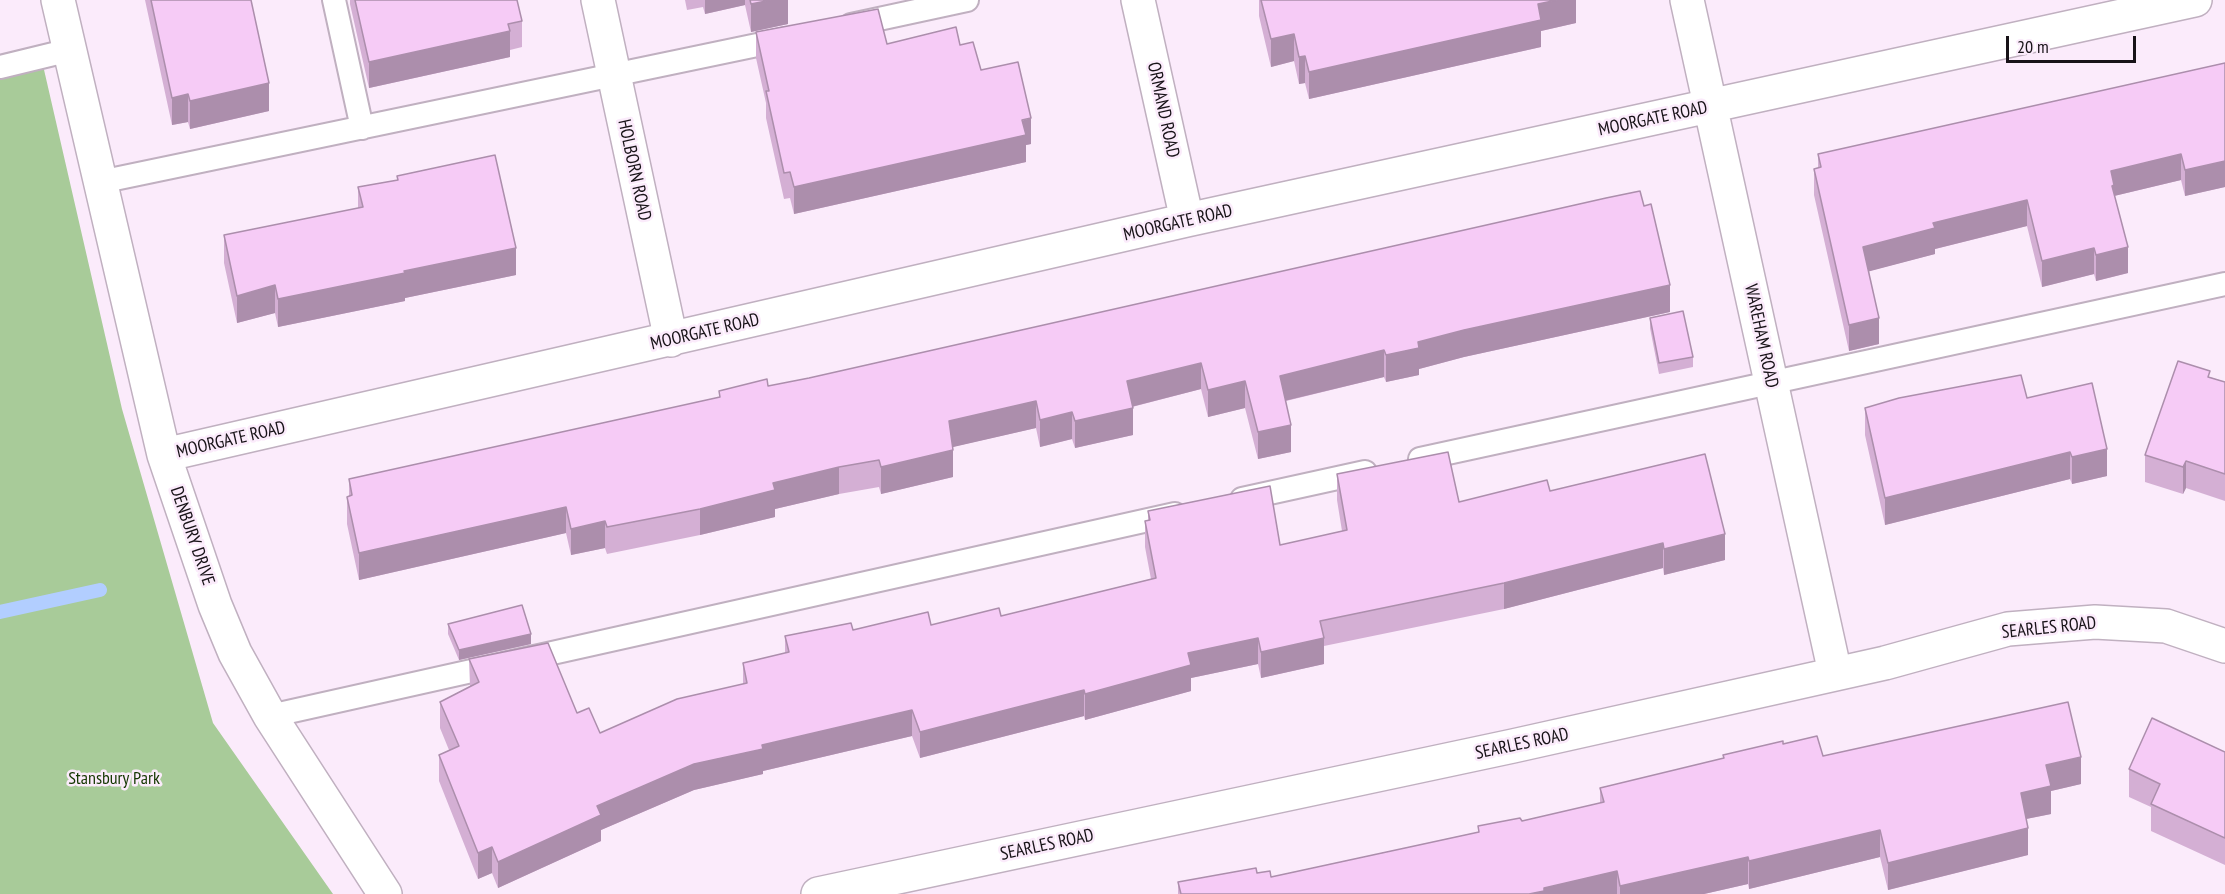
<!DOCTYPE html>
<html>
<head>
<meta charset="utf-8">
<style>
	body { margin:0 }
	#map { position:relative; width:2225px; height:894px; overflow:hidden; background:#fbebfb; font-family:"PT Sans Narrow",sans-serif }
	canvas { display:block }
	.scale { position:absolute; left:2006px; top:36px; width:130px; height:27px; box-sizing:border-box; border:3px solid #171217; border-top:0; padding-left:8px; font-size:18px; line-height:21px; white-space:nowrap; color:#171217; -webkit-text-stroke:4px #fbebfb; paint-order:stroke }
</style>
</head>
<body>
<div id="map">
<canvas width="2225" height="894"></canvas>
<div class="scale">20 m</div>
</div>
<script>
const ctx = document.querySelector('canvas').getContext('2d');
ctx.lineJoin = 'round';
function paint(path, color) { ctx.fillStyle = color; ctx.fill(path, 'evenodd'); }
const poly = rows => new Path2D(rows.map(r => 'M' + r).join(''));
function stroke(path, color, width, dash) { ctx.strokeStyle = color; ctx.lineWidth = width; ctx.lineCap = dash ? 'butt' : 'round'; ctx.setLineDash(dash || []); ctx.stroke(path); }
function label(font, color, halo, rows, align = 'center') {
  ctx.font = font + ' "PT Sans Narrow",sans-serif'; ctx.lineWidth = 5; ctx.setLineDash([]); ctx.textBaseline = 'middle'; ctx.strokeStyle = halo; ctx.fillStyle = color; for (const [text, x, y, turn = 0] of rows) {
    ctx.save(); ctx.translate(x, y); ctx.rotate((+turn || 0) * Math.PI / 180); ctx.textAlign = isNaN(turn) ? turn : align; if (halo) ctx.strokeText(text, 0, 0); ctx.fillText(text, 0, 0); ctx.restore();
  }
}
const green = poly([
	[42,61,122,409,213,723,333,894,0,894,0,76]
]);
const stream = poly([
	[0,612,100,590]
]);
const lane = poly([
	[334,0,362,128],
	[851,25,967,0],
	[0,67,70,50],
	[100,182,786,39],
	[1420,459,2225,284],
	[1242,499,1365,472],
	[270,716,1175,514]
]);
const street = poly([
	[58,0,164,455,215,605,235,653,270,716,385,894],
	[598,0,671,340],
	[1138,0,1187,220],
	[1687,0,1835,673],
	[164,455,1187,220,2195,0],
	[818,894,1513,746,1885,663,2008,629,2095,622,2166,626,2225,646]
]);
const wall = poly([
	[145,0,251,0,269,111,190,129,188,122,172,125],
	[350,0,517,0,522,21,522,47,510,50,510,57,369,88,350,4],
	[685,0,788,0,788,24,751,32,745,5,705,14,703,7,687,10],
	[1259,0,1576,0,1576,23,1541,31,1541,47,1309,99,1305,83,1299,84,1294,61,1271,67,1259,16],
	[756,32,887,44,981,70,1031,144,1026,145,1026,162,794,214,790,198,784,199,766,118,766,103,756,58],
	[2225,63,2225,187,2185,196,2181,180,2114,196,2128,273,2096,281,2094,274,2042,287,2027,226,1935,249,1935,254,1869,271,1879,344,1849,351,1814,195,1814,169,1818,168,1818,154],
	[397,176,516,275,405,298,405,301,278,327,275,313,237,323,224,263,224,235,358,208,358,187,397,180],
	[1670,312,1464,357,1419,369,1419,375,1386,382,1384,377,1286,401,1291,452,1258,459,1245,408,1208,417,1201,389,1132,407,1133,435,1075,448,1072,439,1040,447,1036,428,952,447,953,477,881,494,879,487,839,494,775,509,775,517,700,535,607,554,605,548,571,555,566,533,359,580,347,524,347,497,349,496,349,479,719,398,719,391,768,386],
	[1650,318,1693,357,1693,367,1659,374,1650,328],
	[2210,377,2225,382,2225,501,2186,488,2183,494,2145,482,2145,455],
	[2027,398,2107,476,2072,484,2070,479,1885,525,1865,435,1865,408],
	[1337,474,1459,502,1550,491,1725,560,1664,575,1663,568,1504,609,1324,646,1324,664,1261,678,1258,664,1191,678,1191,691,1085,720,1084,716,920,758,912,736,763,771,763,774,694,790,601,830,601,841,498,888,492,873,478,879,439,781,439,755,449,750,440,728,440,702,470,686,469,659,577,713,600,733,743,684,743,663,785,653,785,636,931,625,1001,616,1151,579,1145,547,1145,521,1148,520,1148,511,1280,545,1342,531,1337,500],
	[448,624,531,644,459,660,448,634],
	[1783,744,1823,756,2081,784,2051,791,2051,814,2026,819,2028,855,1888,890,1880,857,1749,889,1748,884,1704,894,1178,894,1178,882,1257,873,1271,877,1478,832,1478,826,1522,821,1600,803,1600,788,1723,759,1723,755],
	[2225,752,2225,865,2151,831,2151,807,2129,797,2129,769]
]);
const shadedWall = poly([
	[705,0,745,0,745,5,705,14],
	[771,0,788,0,788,24,751,32,751,4],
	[1557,0,1576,0,1576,23,1541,31,1541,47,1309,99,1309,72,1538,4],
	[510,31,510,57,369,88,369,62],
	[1294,34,1294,61,1271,67,1271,39],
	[1305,56,1305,83,1299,84,1299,57],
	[269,83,269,111,190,129,190,101],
	[188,94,188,122,172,125,172,98],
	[1031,118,1031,144,1026,145,1026,162,794,214,794,187],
	[2181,154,2181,180,2114,196,2112,212,2111,171],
	[2225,161,2225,187,2185,196,2185,170],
	[2027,200,2027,226,1935,249,1935,254,1863,273,1863,247,1933,223],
	[2128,247,2128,273,2096,281,2096,255],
	[516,248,516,275,405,298,405,301,278,327,278,299,404,271],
	[2094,248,2094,274,2042,287,2042,261],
	[275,285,275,313,237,323,237,296],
	[1670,285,1670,312,1464,357,1419,369,1419,375,1386,382,1386,355,1418,342,1464,330],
	[1879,318,1879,344,1849,351,1849,325],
	[1384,350,1384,377,1280,402,1280,376],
	[1201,363,1201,389,1127,408,1127,381],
	[1245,381,1245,408,1208,417,1208,390],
	[1036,401,1036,428,949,448,949,421],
	[1133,408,1133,435,1075,448,1075,421],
	[1072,412,1072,439,1040,447,1040,420],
	[1291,425,1291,452,1258,459,1258,432],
	[2107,449,2107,476,2072,484,2072,457],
	[953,450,953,477,881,494,881,467],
	[2070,452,2070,479,1885,525,1885,498],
	[2186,461,2186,488,2183,494,2183,467],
	[839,467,839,494,775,509,775,517,700,535,700,509,773,483],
	[566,507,566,533,359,580,359,553],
	[605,521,605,548,571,555,571,529],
	[1725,534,1725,560,1664,575,1664,549],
	[1663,543,1663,568,1504,609,1504,583],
	[531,634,531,644,459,660,459,650],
	[1258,638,1258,664,1191,678,1191,691,1085,720,1085,694,1188,653],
	[1324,638,1324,664,1261,678,1261,652],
	[1084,690,1084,716,920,758,920,732],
	[912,710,912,736,763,771,763,774,694,790,601,830,601,841,498,888,498,862,597,806,694,764,762,745],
	[2081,757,2081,784,2051,791,2051,814,2021,820,2021,793,2046,765],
	[2028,828,2028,855,1888,890,1888,863],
	[1880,830,1880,857,1749,889,1749,861],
	[492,847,492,873,478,879,478,853],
	[1748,857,1748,884,1704,894,1620,894,1620,886],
	[1617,871,1617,894,1529,894,1544,888]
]);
const building = poly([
	[151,0,251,0,269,83,190,101,188,94,172,98,151,0],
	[355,0,517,0,522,21,508,24,510,31,369,62,355,0],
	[750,0,771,0,751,4,750,0],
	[1261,0,1557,0,1538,4,1541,20,1309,72,1305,56,1299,57,1294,34,1271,39,1261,0],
	[878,9,887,44,956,27,960,45,973,42,981,70,1018,62,1031,118,1022,120,1026,135,794,187,790,172,784,173,766,91,769,91,756,32,878,9],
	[2225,63,2225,161,2185,170,2181,154,2111,171,2114,185,2112,186,2128,247,2096,255,2094,248,2042,261,2027,200,1933,223,1935,228,1863,247,1879,318,1849,325,1814,169,1821,167,1818,154,2225,63],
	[495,155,516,248,404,271,405,273,278,299,275,285,237,296,224,235,363,207,358,187,398,180,397,176,495,155],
	[1640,191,1644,206,1651,204,1670,285,1464,330,1418,342,1419,348,1386,355,1384,350,1280,376,1291,425,1258,432,1245,381,1208,390,1201,363,1127,381,1133,408,1075,421,1072,412,1040,420,1036,401,949,421,953,450,881,467,879,460,839,467,773,483,775,490,700,509,607,527,605,521,571,529,566,507,359,553,347,497,352,495,349,479,720,397,719,391,767,379,768,386,809,378,1606,198,1640,191],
	[1683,311,1693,357,1659,363,1650,318,1683,311],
	[2178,361,2210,371,2208,377,2225,382,2225,474,2186,461,2183,467,2145,455,2178,361],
	[2021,375,2027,398,2092,383,2107,449,2072,457,2070,452,1885,498,1865,408,1899,398,2021,375],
	[1448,452,1459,502,1547,480,1550,491,1705,454,1725,534,1664,549,1663,543,1504,583,1320,621,1324,638,1261,652,1258,638,1188,653,1191,665,1085,694,1084,690,920,732,912,710,762,745,763,749,694,764,597,806,601,815,498,862,492,847,478,853,439,755,459,746,440,702,479,682,469,659,548,643,577,713,589,708,600,733,677,699,747,683,743,663,789,652,785,636,851,623,853,630,928,612,931,625,999,608,1001,616,1156,578,1145,521,1150,520,1148,511,1270,486,1280,545,1347,530,1337,474,1448,452],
	[522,605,531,634,459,650,448,624,522,605],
	[2068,702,2081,757,2046,765,2051,786,2021,793,2028,828,1888,863,1880,830,1749,861,1748,857,1620,886,1617,871,1544,888,1544,891,1529,894,1181,894,1178,882,1256,868,1257,873,1270,871,1271,877,1479,832,1478,826,1520,818,1522,821,1604,802,1600,788,1724,758,1723,755,1783,741,1783,744,1817,736,1823,756,2068,702],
	[2152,718,2225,752,2225,838,2151,804,2160,784,2129,769,2152,718]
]);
const streetNames = [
	["ORMAND ROAD",1163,110,78],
	["MOORGATE ROAD",1653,119,-12],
	["HOLBORN ROAD",634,170,78],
	["MOORGATE ROAD",1178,223,-13],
	["MOORGATE ROAD",705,332,-13],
	["WAREHAM ROAD",1761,336,78],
	["MOORGATE ROAD",231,440,-13],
	["DENBURY DRIVE",192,536,71],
	["SEARLES ROAD",2049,628,-6],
	["SEARLES ROAD",1522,744,-12],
	["SEARLES ROAD",1047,845,-12]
];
const parkNames = [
	["Stansbury Park",114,779]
];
paint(green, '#a8cb99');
stroke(stream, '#b2ceff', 14);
stroke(lane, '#c0b0c0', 26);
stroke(street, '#c0b0c0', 36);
stroke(lane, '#fff', 22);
stroke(street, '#fff', 33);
paint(wall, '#d4afd4');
paint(shadedWall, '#ac8eac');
paint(building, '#f6cbf6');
stroke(building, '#ac8eac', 1.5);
label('18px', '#171217', '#fbebfb', streetNames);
label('18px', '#143700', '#fbebfb', parkNames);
</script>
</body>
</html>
